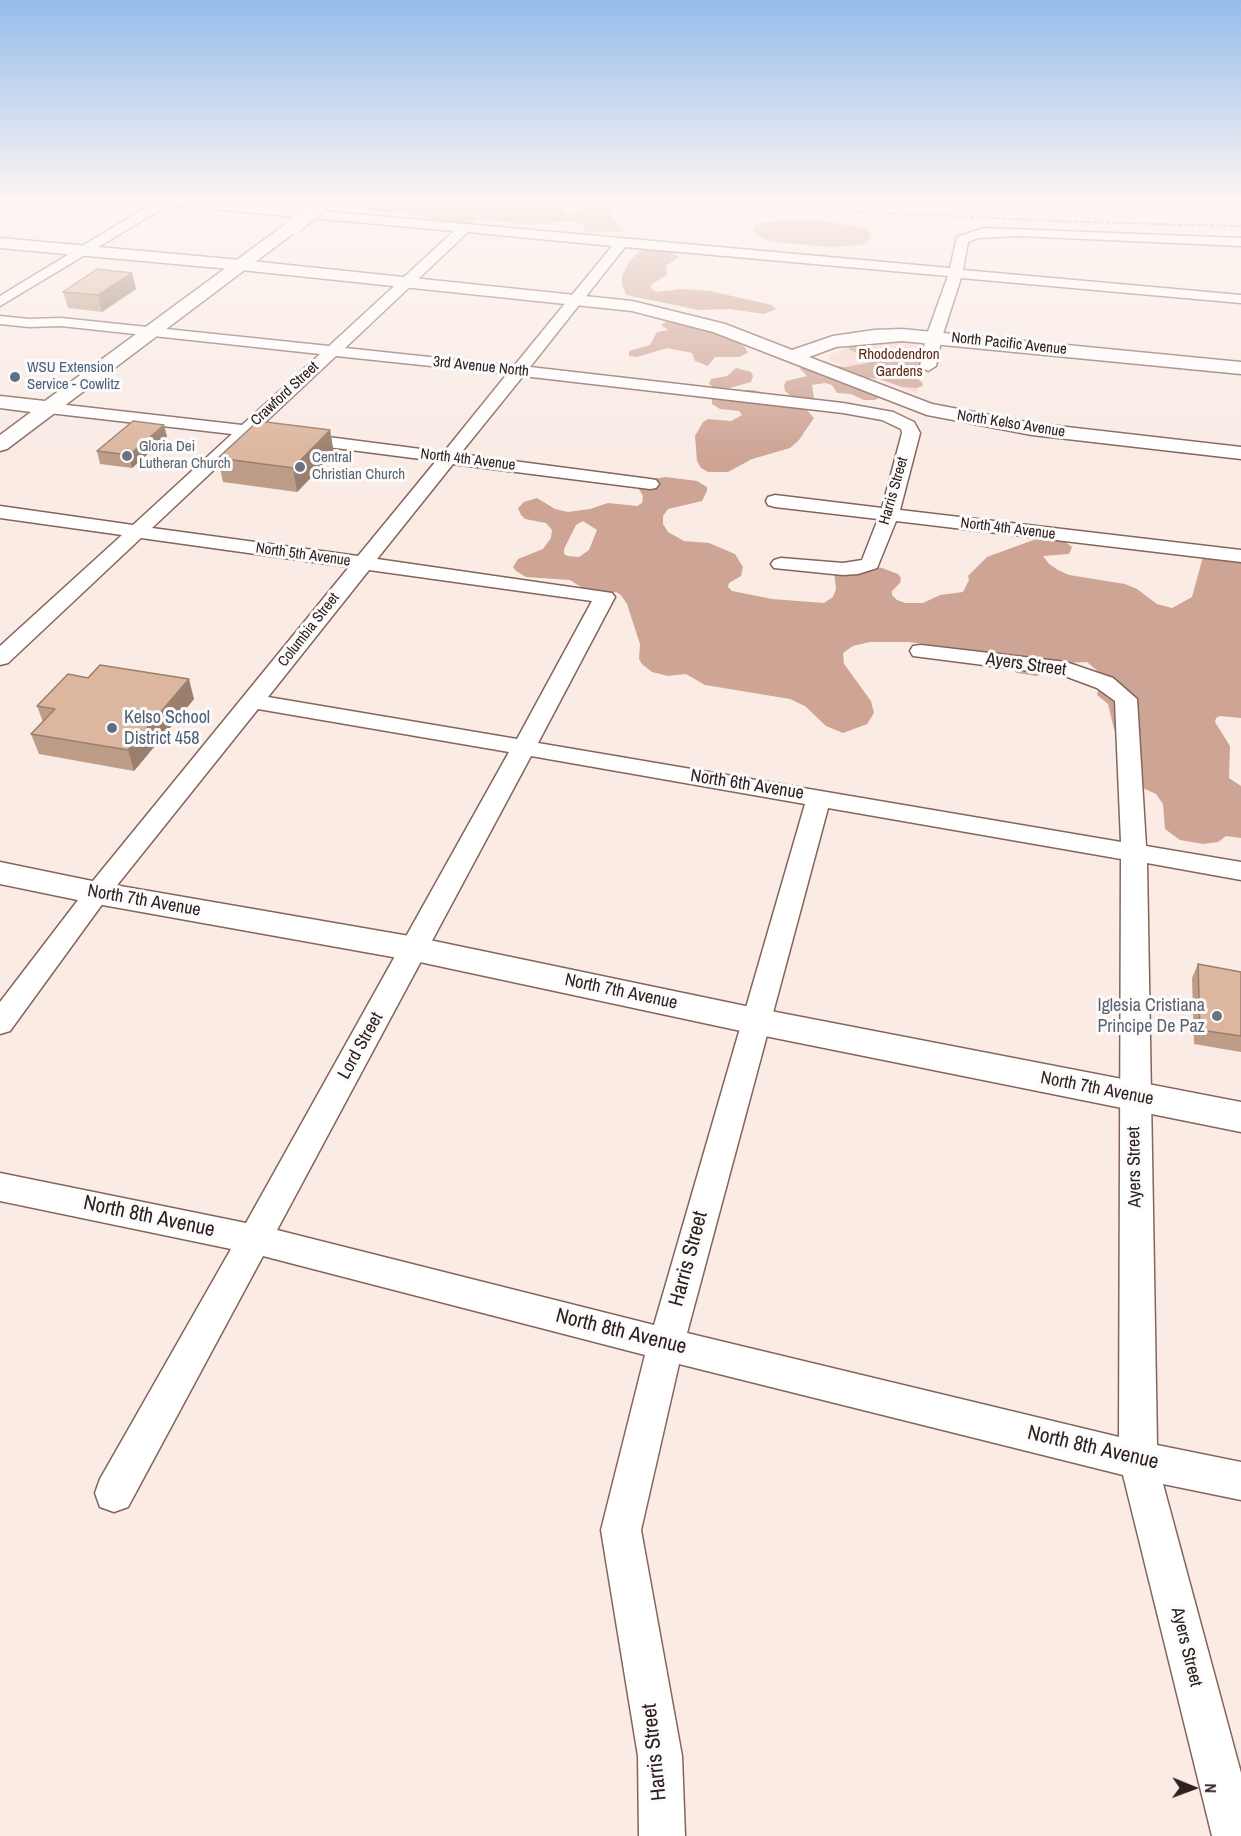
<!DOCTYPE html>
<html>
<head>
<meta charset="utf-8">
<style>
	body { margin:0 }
	#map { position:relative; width:1241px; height:1836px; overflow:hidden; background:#faebe5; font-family:"Archivo Narrow",sans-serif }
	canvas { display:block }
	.north { position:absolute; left:1163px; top:1758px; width:60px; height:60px; -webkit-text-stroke:4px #fbfbfb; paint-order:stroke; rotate:91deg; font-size:16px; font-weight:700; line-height:24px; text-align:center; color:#2e201c }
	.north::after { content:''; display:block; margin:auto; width:21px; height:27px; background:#2e201c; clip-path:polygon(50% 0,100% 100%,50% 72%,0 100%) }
</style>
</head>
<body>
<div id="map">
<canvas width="1241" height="1836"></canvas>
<div class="north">N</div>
</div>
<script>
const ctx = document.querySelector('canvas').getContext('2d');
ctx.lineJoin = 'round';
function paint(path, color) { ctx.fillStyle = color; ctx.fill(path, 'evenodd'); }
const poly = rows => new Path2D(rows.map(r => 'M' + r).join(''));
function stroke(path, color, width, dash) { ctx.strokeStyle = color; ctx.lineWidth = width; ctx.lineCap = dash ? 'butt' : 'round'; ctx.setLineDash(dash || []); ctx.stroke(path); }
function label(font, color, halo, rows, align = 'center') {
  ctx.font = font + ' "Archivo Narrow",sans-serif'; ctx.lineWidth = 6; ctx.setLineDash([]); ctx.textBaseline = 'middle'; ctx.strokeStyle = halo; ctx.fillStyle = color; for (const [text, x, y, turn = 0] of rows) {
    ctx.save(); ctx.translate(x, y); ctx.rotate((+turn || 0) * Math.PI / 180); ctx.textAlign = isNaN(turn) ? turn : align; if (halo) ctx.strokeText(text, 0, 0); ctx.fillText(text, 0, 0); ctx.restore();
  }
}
const green = poly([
	[902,341,928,342,917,394,829,360,831,354,856,345]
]);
const forest = poly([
	[352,198,518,198,529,203,570,204,569,208,562,212,568,214,581,212,585,205,592,204,609,209,610,215,623,231,590,233,584,230,583,225,569,221,527,225,480,219,464,225,449,223,407,212,371,212],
	[788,219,818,220,861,227,870,232,871,238,867,243,861,245,831,247,784,243,764,239,752,232,757,223],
	[644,248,669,250,679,257,666,266,667,275,652,284,651,288,656,292,681,289,710,291,772,305,776,309,764,314,730,309,699,310,626,295,622,284,622,276,630,260],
	[667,321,721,333,745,347,748,353,739,357,715,357,708,366,695,361,692,353,667,348,637,357,629,356,629,351,650,345,657,332,668,330,661,325],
	[856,345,884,350,891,359,899,358,906,352,913,355,921,366,912,375,922,382,923,386,916,388,902,387,880,379,866,378,864,380,881,392,881,397,875,400,864,400,851,394,837,393,832,385,825,383,812,385,814,398,807,400,793,398,785,391,784,385,786,381,807,376,800,369,802,366,823,363,845,367,868,363,869,361,866,358,849,349,849,346],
	[736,368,751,372,753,376,751,382,726,389,716,389,709,384,711,379,727,376],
	[731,390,753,390,787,399,804,407,814,418,799,440,790,448,752,459,728,472,708,472,701,468,697,461,695,436,703,422,708,419,731,421,742,415,739,411,720,409,712,404,712,398],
	[666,477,697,481,707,487,707,491,702,501,668,509,663,516,663,524,668,532,684,541,709,543,735,554,743,567,741,576,729,583,728,587,732,591,772,599,824,603,833,597,836,589,834,571,865,565,882,568,898,574,901,578,900,583,892,591,892,595,897,600,905,603,923,603,940,595,963,592,969,580,968,576,987,557,1036,539,1051,538,1063,540,1072,547,1069,554,1043,556,1049,564,1058,570,1069,575,1125,584,1137,589,1157,604,1172,608,1192,597,1204,553,1241,555,1241,718,1220,716,1216,718,1215,722,1230,746,1229,778,1241,786,1241,838,1226,836,1218,842,1203,844,1180,840,1165,829,1163,804,1156,794,1143,788,1137,778,1133,761,1114,729,1108,704,1097,695,1101,674,1087,662,1065,663,1037,676,1017,673,996,656,979,651,908,642,870,642,853,646,843,653,844,664,871,701,874,713,867,724,843,733,826,726,805,706,790,699,705,685,686,674,668,676,652,672,642,664,639,659,640,644,627,604,621,595,616,592,587,594,581,587,570,580,526,577,516,571,513,567,518,559,543,549,551,538,552,530,546,523,525,519,521,515,518,508,524,502,537,498,555,509,568,512,590,509,608,503,637,506,642,503,643,496,639,489,645,480],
	[583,521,597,530,589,550,579,557,568,556,564,554,564,549,576,525]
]);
const minor = poly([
	[16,198,4,207,0,208,1,198,16,198],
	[129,198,179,198,950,268,957,237,984,228,1241,238,1241,246,1019,236,978,238,968,242,963,270,1241,295,1241,303,961,278,942,337,936,366,928,371,920,366,926,337,948,276,625,247,530,367,843,403,893,412,914,422,920,433,900,510,1241,550,1241,562,896,521,877,568,858,574,843,575,774,568,771,564,774,560,781,558,843,563,862,560,878,519,775,507,768,505,766,501,768,497,775,495,882,508,902,433,901,429,882,420,843,413,523,376,460,454,650,479,656,480,659,484,656,488,650,489,453,464,377,559,612,593,615,597,538,743,1121,842,1115,701,1097,688,1062,675,921,657,913,656,910,651,913,646,921,645,1066,662,1113,678,1137,699,1146,846,1241,862,1241,880,1147,863,1157,1445,1241,1462,1241,1500,1163,1484,1241,1773,1241,1836,1212,1836,1123,1475,679,1364,641,1530,682,1756,685,1836,639,1836,638,1756,601,1530,645,1355,263,1256,128,1507,114,1512,100,1507,95,1493,100,1479,231,1249,0,1201,0,1173,246,1223,509,752,258,709,106,899,10,1031,0,1034,0,1002,88,887,349,567,141,538,8,663,0,665,0,646,122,535,0,518,0,506,133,525,232,434,49,413,43,412,41,408,43,404,49,403,242,425,320,354,61,326,29,327,0,324,0,316,29,319,61,318,329,346,454,231,168,205,0,306,0,296,153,203,135,202,129,198],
	[468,232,612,246,514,366,345,348,468,232],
	[336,356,507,374,444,452,297,433,291,434,288,438,291,442,297,443,436,461,358,556,152,528,250,436,262,436,265,432,259,428,336,356],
	[369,570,592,601,517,739,268,697,369,570],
	[531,756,805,804,654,1325,277,1230,531,756],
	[828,808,1121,859,1119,1437,687,1333,828,808]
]);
const tertiary = poly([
	[0,238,241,260,632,301,725,324,792,350,833,336,874,330,902,329,1241,362,1241,374,902,341,836,347,809,357,932,404,1032,423,1241,447,1241,459,1032,435,927,415,713,332,632,311,241,270,0,248,0,238],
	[0,862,97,882,415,937,755,1008,1241,1102,1241,1132,755,1034,415,961,97,904,0,884,0,862]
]);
const primary = poly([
	[293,221,301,226,299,229,7,449,0,451,0,435,31,412,0,408,0,396,45,401,287,223,293,221]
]);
const rail = poly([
	[567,198,1079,222,1241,226]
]);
const primaryBridge = poly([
	[293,226,326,198]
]);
const wall = poly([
	[132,273,136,289,102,312,68,308,63,292],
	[164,425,167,437,132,468,100,464,97,451],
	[330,430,334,454,297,492,223,482,218,458],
	[194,699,134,771,39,754,31,734,43,722,37,706],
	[1198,964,1241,972,1241,1052,1194,1044,1192,978]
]);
const shadedWall = poly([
	[132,273,136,289,102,312,98,295],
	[164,425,167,437,132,468,129,455],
	[330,430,334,454,297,492,293,468],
	[189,679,194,699,134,771,128,750]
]);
const building = poly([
	[97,269,132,273,98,295,63,292,97,269],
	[133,421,164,425,129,455,97,451,133,421],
	[258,421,330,430,293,468,218,458,258,421],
	[100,665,189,679,128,750,31,734,55,709,37,706,68,674,88,678,100,665],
	[1198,964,1241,972,1241,1036,1200,1030,1198,964]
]);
const markers = [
	[15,377,6,"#5c6f8a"],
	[127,456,6,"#6b7280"],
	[300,467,6,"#6b7280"],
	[112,728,6,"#5c6f8a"],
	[1217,1016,6,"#6b7280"]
];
const farStreetnames = [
	["North Pacific Avenue",1009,344,6],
	["3rd Avenue North",481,367,6],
	["Crawford Street",285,394,-43],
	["North Kelso Avenue",1011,424,9],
	["North 4th Avenue",468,460,7],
	["Harris Street",894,491,-74],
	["North 4th Avenue",1008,529,7],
	["North 5th Avenue",303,555,8],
	["Columbia Street",309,630,-52]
];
const farParknames = [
	["Rhododendron",899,355],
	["Gardens",899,372]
];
const farServicenames = [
	["WSU Extension",27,368],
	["Service - Cowlitz",27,385]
];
const farWorshipnames = [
	["Gloria Dei",139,447],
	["Lutheran Church",139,464],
	["Central",312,458],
	["Christian Church",312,475]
];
const streetNames = [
	["Ayers Street",1026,665,8],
	["North 6th Avenue",747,785,9],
	["North 7th Avenue",144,901,10],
	["North 7th Avenue",621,992,12],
	["Lord Street",361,1046,-61],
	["North 7th Avenue",1097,1089,11],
	["Ayers Street",1135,1167,-91],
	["Ayers Street",1186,1647,76]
];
const serviceNames = [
	["Kelso School",124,718],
	["District 458",124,739]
];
const worshipNames = [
	["Iglesia Cristiana",1205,1006],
	["Principe De Paz",1205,1027]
];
const nearStreetnames = [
	["North 8th Avenue",149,1217,12],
	["Harris Street",689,1259,-75],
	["North 8th Avenue",621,1332,14],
	["North 8th Avenue",1093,1448,13],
	["Harris Street",655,1752,-96]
];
paint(green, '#f9d6cb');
paint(forest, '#cea495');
stroke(minor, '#85655a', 3);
stroke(tertiary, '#85655a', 3);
stroke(primary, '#85655a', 3);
paint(minor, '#fff');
paint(tertiary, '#fff');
paint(primary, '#fff');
stroke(rail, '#92837e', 2, [4.5, 2]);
stroke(primaryBridge, '#85655a', 19, []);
stroke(primaryBridge, '#fff', 17);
paint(wall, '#bd9d88');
paint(shadedWall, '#9a7f6f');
paint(building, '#dcb69e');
stroke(building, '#9a7f6f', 1.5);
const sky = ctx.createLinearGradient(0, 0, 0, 455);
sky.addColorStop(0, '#94bdeb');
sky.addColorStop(0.44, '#fdf6f3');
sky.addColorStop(1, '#fdf6f300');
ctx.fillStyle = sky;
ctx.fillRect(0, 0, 1241, 455);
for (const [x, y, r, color] of markers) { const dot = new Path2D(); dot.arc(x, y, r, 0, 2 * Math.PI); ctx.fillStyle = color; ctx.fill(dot); stroke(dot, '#fbfbfb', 2); }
label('15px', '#2e201c', '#fbfbfb', farStreetnames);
label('15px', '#5f2915', '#fbfbfb', farParknames);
label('15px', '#4e5e75', '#fbfbfb', farServicenames, 'left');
label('15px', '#5b616d', '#fbfbfb', farWorshipnames, 'left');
label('18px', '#2e201c', '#fbfbfb', streetNames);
label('18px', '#4e5e75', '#fbfbfb', serviceNames, 'left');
label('18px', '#5b616d', '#fbfbfb', worshipNames, 'right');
label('21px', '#2e201c', '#fbfbfb', nearStreetnames);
</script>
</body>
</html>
